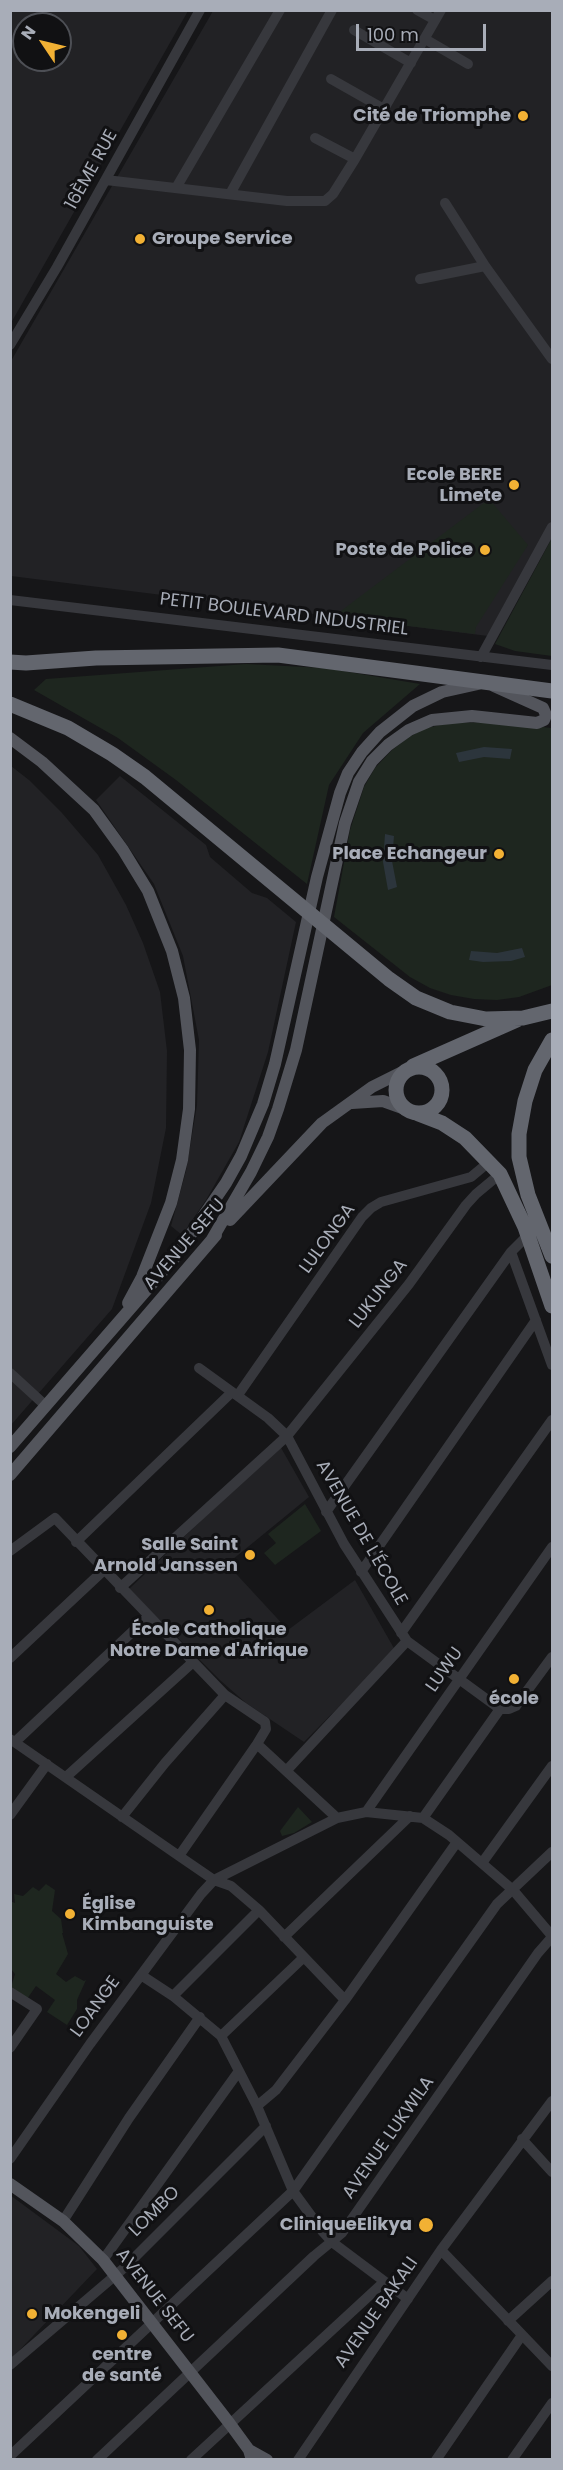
<!DOCTYPE html>
<html>
<head>
<meta charset="utf-8">
<style>
	body { margin:0 }
	#map { position:relative; width:563px; height:2470px; overflow:hidden; background:#161618; font-family:Poppins,sans-serif }
	canvas { display:block }
	.frame { position:absolute; inset:0; border:12px solid #a8adb8; pointer-events:none }
	.north { position:absolute; left:12px; top:12px; width:60px; height:60px; box-sizing:border-box; background:#111113; border:2px solid #4d4f55; border-radius:50%; rotate:305deg; font-size:16px; font-weight:700; line-height:24px; text-align:center; color:#a8adb8 }
	.north::after { content:''; display:block; margin:auto; width:21px; height:27px; background:#f2b134; clip-path:polygon(50% 0,100% 100%,50% 72%,0 100%) }
	.scale { position:absolute; left:356px; top:24px; width:130px; height:27px; box-sizing:border-box; border:3px solid #a8adb8; border-top:0; padding-left:8px; font-size:18px; line-height:21px; white-space:nowrap; color:#a8adb8; -webkit-text-stroke:4px #111113; paint-order:stroke }
</style>
</head>
<body>
<div id="map">
<canvas width="563" height="2470"></canvas>
<div class="frame"></div>
<div class="north">N</div>
<div class="scale">100 m</div>
</div>
<script>
const ctx = document.querySelector('canvas').getContext('2d');
ctx.lineJoin = 'round';
function paint(path, color) { ctx.fillStyle = color; ctx.fill(path, 'evenodd'); }
const poly = rows => new Path2D(rows.map(r => 'M' + r).join(''));
function stroke(path, color, width, dash) { ctx.strokeStyle = color; ctx.lineWidth = width; ctx.lineCap = dash ? 'butt' : 'round'; ctx.setLineDash(dash || []); ctx.stroke(path); }
function label(font, color, halo, rows, align = 'center') {
  ctx.font = font + ' Poppins,sans-serif'; ctx.lineWidth = 6; ctx.setLineDash([]); ctx.textBaseline = 'middle'; ctx.strokeStyle = halo; ctx.fillStyle = color; for (const [text, x, y, turn = 0] of rows) {
    ctx.save(); ctx.translate(x, y); ctx.rotate((+turn || 0) * Math.PI / 180); ctx.textAlign = isNaN(turn) ? turn : align; if (halo) ctx.strokeText(text, 0, 0); ctx.fillText(text, 0, 0); ctx.restore();
  }
}
const built = poly([
	[11,10,188,11,11,323,10,11],
	[24,24,60,24,60,60,24,60],
	[213,11,552,11,552,520,488,636,11,576,11,361],
	[11,766,29,780,62,813,98,855,126,905,143,943,160,992,167,1051,166,1128,151,1203,112,1309,11,1425],
	[120,776,206,845,210,857,252,893,267,898,296,922,268,1052,239,1142,206,1200,182,1235,171,1226,186,1171,197,1105,199,1040,183,956,154,884,96,800],
	[280,1446,309,1497,227,1564,288,1630,355,1580,395,1650,304,1742,246,1703,221,1681,129,1589],
	[10,2195,79,2246,97,2269,11,2359]
]);
const green = poly([
	[489,499,528,545,476,627,475,634,333,617],
	[552,538,552,656,515,651,495,644],
	[246,664,325,668,420,684,363,733,329,785,307,884,176,780,118,738,34,690,46,679],
	[493,722,552,728,552,985,519,997,497,1000,474,999,451,995,430,988,410,977,334,917,350,830,364,787,375,768,392,750,409,737,426,728,450,723],
	[305,1504,321,1531,275,1565,264,1553,276,1543,268,1534],
	[298,1807,312,1822,294,1833,282,1836,280,1831],
	[46,1884,55,1890,52,1911,61,1919,63,1933,62,1933,68,1954,56,1974,66,1982,75,1976,84,1981,86,1980,77,2000,77,2009,67,2025,47,2012,55,2000,36,1986,27,1999,11,1987,15,1974,11,1969,10,1901,15,1903,14,1894,23,1896,33,1887,39,1891]
]);
const water = poly([
	[484,747,512,749,510,759,484,757,459,762,456,753],
	[385,834,394,836,392,861,397,887,388,890,383,862],
	[522,948,525,957,511,961,483,962,469,960,471,951,497,953]
]);
const minor = poly([
	[417,10,435,20],
	[354,30,411,63],
	[425,39,468,64],
	[331,79,384,109],
	[315,138,355,159],
	[106,180,287,201,325,201,333,194,355,159,441,10],
	[176,188,280,10],
	[230,194,332,10],
	[445,203,485,266],
	[420,279,485,266,552,359],
	[10,345,57,267,200,10],
	[10,600,552,665],
	[481,657,552,527],
	[511,1252,552,1365],
	[199,1368,268,1418,287,1436,344,1544,407,1641,500,1709],
	[10,1373,46,1406],
	[238,1395,362,1217,371,1208,381,1202,471,1177,489,1162],
	[326,1512,511,1252,528,1235],
	[76,1542,232,1392],
	[10,1551,55,1518,225,1695,265,1722,266,1729,257,1744,179,1856],
	[361,1572,536,1320],
	[120,1588,287,1436,409,1284,466,1205,476,1194,500,1174],
	[401,1633,552,1420],
	[10,1658,104,1570],
	[500,1709,509,1709,516,1706,552,1657],
	[10,1739,179,1856,214,1880,231,1886,259,1910,345,2000],
	[15,1742,148,1617],
	[257,1744,337,1818],
	[287,1770,407,1641],
	[66,1777,192,1663],
	[366,1812,552,1547],
	[10,1815,47,1764],
	[122,1817,165,1763,225,1695],
	[423,1818,500,1709],
	[482,1863,552,1766],
	[284,1937,410,1816],
	[141,1975,173,1996,221,2036,257,2106,293,2191,323,2232,332,2242,408,2299],
	[10,1992,37,2009,10,2048],
	[173,1996,259,1910],
	[221,2036,303,1958],
	[257,2106,276,2090,345,2000,457,1842],
	[522,2139,552,2172],
	[10,2159,90,2044,201,1894,214,1880,337,1818,366,1812,423,1818,449,1835,513,1890,552,1936],
	[63,2221,129,2118,200,2017],
	[441,2250,552,2366],
	[103,2260,239,2071],
	[508,2321,552,2281],
	[10,2365,124,2268,266,2126],
	[10,2456,293,2191,497,1904,552,1852],
	[97,2460,314,2256,342,2233,538,1953,552,1937],
	[191,2460,384,2282],
	[298,2460,441,2250,552,2101],
	[436,2460,522,2335],
	[512,2460,552,2403]
]);
const major = poly([
	[10,738,42,762,94,810,123,850,148,891,172,951,184,998,190,1050,189,1109,182,1160,171,1203,142,1277,128,1303],
	[352,1103,383,1101,408,1110],
	[230,1220,322,1123,372,1087,410,1068],
	[211,1241,251,1172,268,1137,278,1109,296,1050,345,823,359,782,372,761,388,745,409,730,432,720,472,716,537,723,544,720,546,715,543,708,494,686],
	[10,1447,176,1256,226,1183,241,1156,263,1104,275,1064,317,877,340,793,348,773,362,752,380,732,413,706,442,692,478,684],
	[10,1475,216,1235],
	[10,2184,63,2221,103,2260,230,2424,249,2450,252,2460],
	[249,2450,267,2460]
]);
const highway = poly([
	[10,662,26,663,96,658,278,655,552,691],
	[10,704,68,728,112,754,145,777,389,979,416,998,450,1012,486,1019,523,1018,552,1011],
	[552,1040,535,1070,525,1101,519,1134,519,1157,528,1195,552,1256],
	[413,1066,517,1020],
	'396 1090a23 23 0 1 1 46 0a23 23 0 1 1-46 0Z',
	[416,1113,442,1123,465,1138,500,1174,525,1227,552,1306]
]);
const markers = [
	[523,116,6,"#f2b134"],
	[140,239,6,"#f2b134"],
	[514,485,6,"#f2b134"],
	[485,550,6,"#f2b134"],
	[499,854,6,"#f2b134"],
	[250,1555,6,"#f2b134"],
	[209,1610,6,"#f2b134"],
	[514,1679,6,"#f2b134"],
	[70,1914,6,"#f2b134"],
	[426,2225,8,"#f2b134"],
	[32,2314,6,"#f2b134"],
	[122,2335,6,"#f2b134"]
];
const poiNames = [
	["Cité de Triomphe",511,116],
	["Groupe Service",152,239,"left"],
	["Ecole BERE",502,475],
	["Limete",502,496],
	["Poste de Police",473,550],
	["Place Echangeur",487,854],
	["Salle Saint",238,1545],
	["Arnold Janssen",238,1566],
	["École Catholique",209,1630,"center"],
	["Notre Dame d'Afrique",209,1651,"center"],
	["école",514,1699,"center"],
	["Église",82,1904,"left"],
	["Kimbanguiste",82,1925,"left"],
	["CliniqueElikya",412,2225],
	["Mokengeli",44,2314,"left"],
	["centre",122,2355,"center"],
	["de santé",122,2376,"center"]
];
const streetNames = [
	["16ÈME RUE",92,170,-61],
	["PETIT BOULEVARD INDUSTRIEL",284,615,7],
	["LULONGA",328,1239,-54],
	["AVENUE SEFU",185,1245,-49],
	["LUKUNGA",379,1294,-52],
	["AVENUE DE L'ÉCOLE",361,1533,60],
	["LUWU",445,1670,-55],
	["LOANGE",96,2007,-54],
	["AVENUE LUKWILA",389,2138,-55],
	["LOMBO",155,2212,-45],
	["AVENUE SEFU",154,2296,52],
	["AVENUE BAKALI",377,2313,-55]
];
paint(built, '#222225');
paint(green, '#1e261f');
paint(water, '#2c353c');
stroke(minor, '#37383d', 10);
stroke(major, '#53555c', 12);
stroke(highway, '#63666e', 15);
for (const [x, y, r, color] of markers) { const dot = new Path2D(); dot.arc(x, y, r, 0, 2 * Math.PI); ctx.fillStyle = color; ctx.fill(dot); stroke(dot, '#111113', 2); }
label('bold 18px', '#a8adb8', '#111113', poiNames, 'right');
label('18px', '#a8adb8', '#111113', streetNames);
</script>
</body>
</html>
